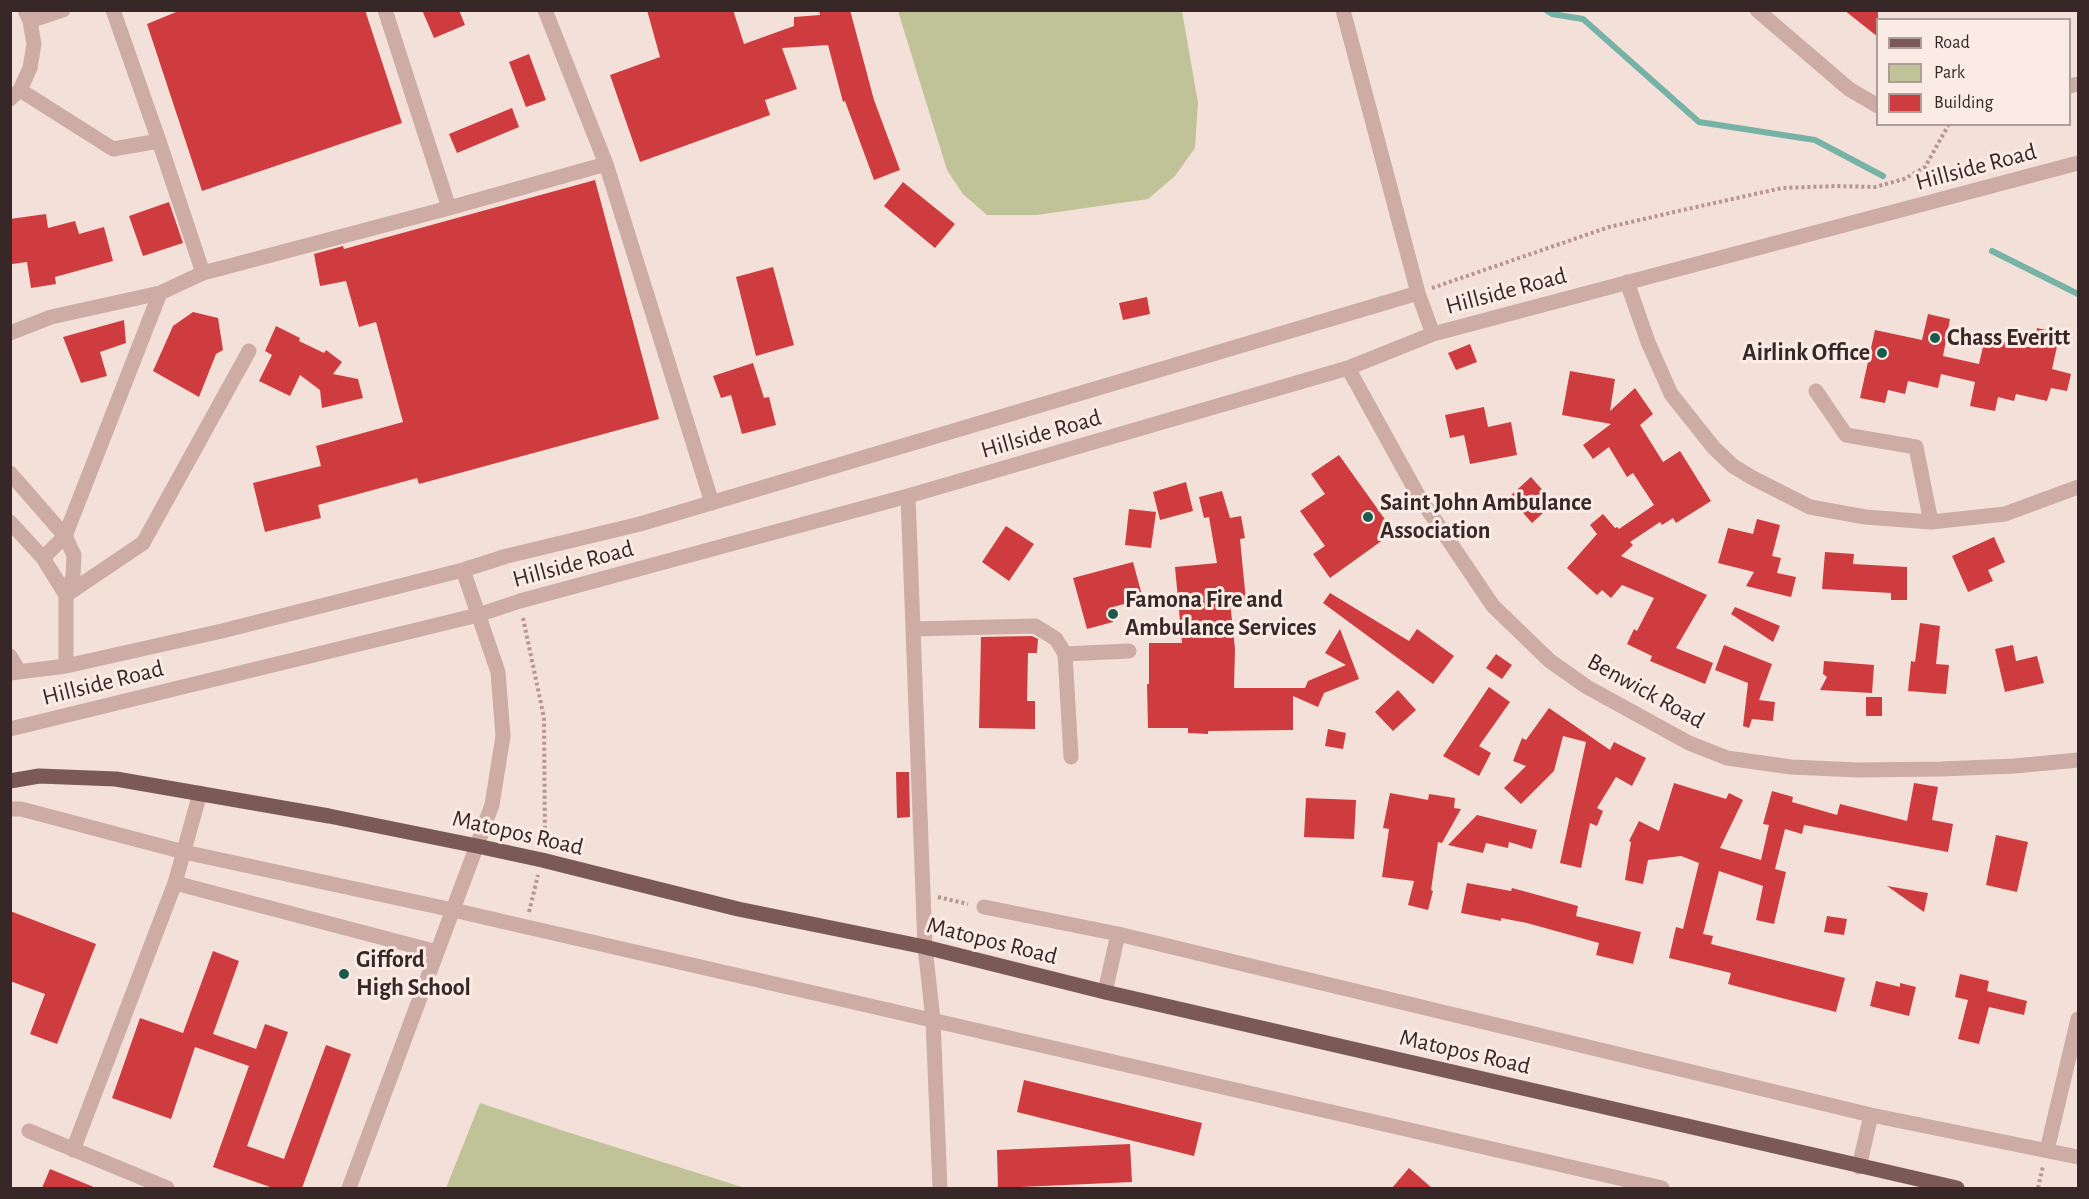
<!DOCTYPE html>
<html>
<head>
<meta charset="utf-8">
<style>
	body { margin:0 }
	#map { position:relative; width:2089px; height:1199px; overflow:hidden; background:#f3e0d9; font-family:"Alegreya Sans",sans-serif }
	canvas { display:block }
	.frame { position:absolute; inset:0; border:12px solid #372726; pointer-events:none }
	.legend { position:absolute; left:1876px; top:18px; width:195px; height:108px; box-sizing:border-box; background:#faebe5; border:2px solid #ac9d99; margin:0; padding:8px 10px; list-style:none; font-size:18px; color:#372726 }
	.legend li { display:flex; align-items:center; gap:12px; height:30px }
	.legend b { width:30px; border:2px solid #ac9d99 }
</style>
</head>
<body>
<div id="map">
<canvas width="2089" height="1199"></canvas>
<div class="frame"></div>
<ul class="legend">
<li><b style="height:8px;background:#7a5956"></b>Road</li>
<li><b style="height:16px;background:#c0c398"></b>Park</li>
<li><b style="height:16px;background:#ce3c3f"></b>Building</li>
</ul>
</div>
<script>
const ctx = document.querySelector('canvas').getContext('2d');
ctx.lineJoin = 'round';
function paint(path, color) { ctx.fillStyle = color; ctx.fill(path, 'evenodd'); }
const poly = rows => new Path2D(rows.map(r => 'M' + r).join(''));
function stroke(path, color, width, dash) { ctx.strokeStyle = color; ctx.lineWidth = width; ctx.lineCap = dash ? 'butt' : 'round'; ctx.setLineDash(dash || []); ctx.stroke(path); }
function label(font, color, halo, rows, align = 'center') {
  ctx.font = font + ' "Alegreya Sans",sans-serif'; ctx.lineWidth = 6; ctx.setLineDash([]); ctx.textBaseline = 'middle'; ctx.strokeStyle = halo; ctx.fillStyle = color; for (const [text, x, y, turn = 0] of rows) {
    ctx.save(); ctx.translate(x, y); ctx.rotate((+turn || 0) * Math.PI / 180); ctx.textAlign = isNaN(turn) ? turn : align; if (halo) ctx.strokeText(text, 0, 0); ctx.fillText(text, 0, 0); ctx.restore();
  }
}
const green = poly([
	[898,11,1182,11,1198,103,1195,148,1175,176,1148,199,1037,215,987,215,963,194,947,170],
	[480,1103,561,1130,745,1188,446,1188]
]);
const stream = poly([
	[1546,10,1552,14,1583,19,1699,122,1815,140,1883,176],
	[1992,251,2078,294]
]);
const building = poly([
	[181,10,365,10,402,123,202,191,147,24],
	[422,10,459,10,465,25,434,38],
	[647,10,733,10,744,44,794,26,794,17,820,15,819,10,850,10,874,100,900,170,874,180,845,101,843,102,828,45,782,48,797,89,765,100,770,115,640,162,610,75,660,57],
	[1844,10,1878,10,1878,37],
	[529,54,546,100,526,107,509,62],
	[512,108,519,127,457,153,449,134],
	[595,180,659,419,419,484,417,478,318,505,321,518,265,532,253,483,321,466,316,446,403,422,376,322,359,327,346,281,320,286,314,254,343,246,344,249],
	[903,182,955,224,935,248,884,206],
	[169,202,183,243,143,256,129,216],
	[46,214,48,228,75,221,79,234,104,227,113,261,55,277,56,284,31,288,27,262,12,264,10,219],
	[773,267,794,345,756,356,736,277],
	[1147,297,1150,314,1123,320,1119,303],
	[193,312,218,318,223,350,216,354,199,397,153,371,173,326],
	[1928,314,1950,319,1943,356,1979,364,1985,338,2033,348,2037,328,2060,333,2052,369,2071,374,2067,391,2051,388,2047,401,2016,394,2014,401,1998,397,1995,411,1970,406,1975,382,1941,374,1938,388,1908,381,1905,394,1888,390,1885,403,1860,398,1875,330,1922,340],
	[124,320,126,343,100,352,107,376,81,383,63,337],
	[276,326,300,338,299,341,324,353,326,350,342,362,333,374,358,379,363,398,322,408,320,390,300,375,290,396,259,381,272,355,265,351],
	[1470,344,1477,362,1456,370,1448,353],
	[753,363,764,398,769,397,776,425,742,434,731,395,721,398,713,376],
	[1570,371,1615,379,1610,411,1635,388,1653,414,1640,425,1663,462,1680,451,1711,501,1676,523,1673,518,1662,525,1660,522,1630,542,1633,545,1621,556,1707,595,1676,648,1713,663,1705,684,1650,661,1652,656,1627,644,1634,629,1637,631,1654,598,1622,585,1611,598,1602,590,1597,595,1567,568,1597,534,1590,525,1603,514,1615,528,1617,527,1619,529,1654,505,1633,473,1627,477,1609,447,1593,459,1583,445,1611,424,1562,415],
	[1484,407,1488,427,1511,422,1517,455,1470,464,1464,435,1450,438,1445,415],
	[1339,455,1394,532,1330,578,1313,554,1325,546,1300,511,1325,494,1311,474],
	[1531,477,1554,503,1532,523,1509,497],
	[1186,482,1193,511,1160,520,1153,492],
	[1222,491,1230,518,1241,516,1245,538,1240,539,1246,601,1230,602,1235,649,1234,688,1305,688,1308,681,1346,665,1325,653,1340,629,1359,679,1324,693,1318,707,1293,696,1293,730,1208,731,1208,734,1188,733,1188,728,1148,728,1147,684,1149,684,1149,643,1182,643,1175,567,1217,563,1209,517,1204,518,1199,497],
	[1129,509,1156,512,1151,548,1125,545],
	[1757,519,1780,525,1772,556,1781,558,1777,573,1796,577,1791,597,1746,586,1754,572,1718,563,1728,528,1753,534],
	[1006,526,1034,544,1009,581,982,562],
	[1994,537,2005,562,1988,570,1993,581,1968,592,1952,556],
	[1825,552,1854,554,1853,564,1907,567,1907,600,1891,600,1891,593,1822,589],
	[1133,562,1143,599,1109,608,1113,622,1087,629,1073,578],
	[1330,593,1409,641,1417,629,1454,656,1433,684,1323,603],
	[1735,607,1780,626,1773,642,1731,614],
	[1920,623,1940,626,1936,664,1949,665,1946,694,1908,691,1911,661,1915,662],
	[1032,636,1038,639,1037,653,1028,653,1027,701,1035,701,1035,729,979,728,981,637],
	[1724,645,1772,664,1759,700,1775,702,1773,721,1752,719,1749,728,1743,726,1748,683,1715,670],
	[2013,645,2016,661,2037,656,2044,683,2005,692,1995,649],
	[1496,654,1512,665,1502,679,1486,668],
	[1824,661,1874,665,1872,693,1820,690,1827,677,1823,674],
	[1489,687,1510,702,1479,746,1491,753,1479,776,1443,756],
	[1398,690,1416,710,1393,731,1375,712],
	[1866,697,1882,697,1882,716,1866,716],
	[1549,708,1610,750,1614,742,1646,758,1632,786,1616,777,1597,808,1603,811,1597,826,1590,823,1581,868,1560,863,1586,742,1563,736,1554,771,1521,804,1504,788,1526,766,1513,761,1522,738,1526,740],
	[1328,729,1346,733,1343,749,1325,746],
	[896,772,909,772,910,817,897,818],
	[1674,783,1726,799,1729,793,1743,800,1720,848,1761,860,1769,825,1763,824,1772,791,1793,797,1792,802,1837,815,1840,804,1907,821,1914,783,1938,787,1932,820,1953,824,1948,852,1804,825,1802,834,1785,829,1775,869,1786,872,1774,924,1756,920,1763,886,1719,871,1703,934,1713,936,1711,944,1845,978,1836,1012,1774,996,1728,984,1731,973,1669,958,1676,927,1683,929,1699,863,1681,856,1648,860,1643,884,1625,880,1631,842,1629,841,1639,821,1659,831],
	[1390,793,1428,800,1429,794,1455,798,1454,808,1461,809,1442,843,1438,842,1431,890,1433,891,1428,910,1408,905,1414,881,1382,877,1389,829,1383,828],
	[1306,798,1356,800,1354,839,1304,837],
	[1477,815,1537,830,1532,849,1509,842,1508,848,1486,843,1483,853,1448,845],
	[1996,835,2028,842,2017,892,1986,885],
	[1467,883,1511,891,1512,888,1578,906,1576,916,1641,932,1633,964,1596,955,1599,943,1527,923,1501,918,1501,921,1461,913],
	[1887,886,1928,893,1924,912],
	[10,911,96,944,57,1044,30,1034,45,994,10,981],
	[1827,916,1847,919,1844,935,1824,932],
	[213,951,239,961,213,1034,256,1049,265,1024,288,1032,247,1146,284,1159,326,1045,351,1054,302,1188,273,1188,213,1167,249,1066,195,1047,171,1119,112,1098,140,1018,183,1033],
	[1960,974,1989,981,1987,991,2027,1001,2024,1015,1989,1007,1979,1044,1958,1039,1968,1000,1955,997],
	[1876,981,1900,987,1900,983,1916,987,1909,1016,1870,1006],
	[1024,1080,1202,1123,1194,1156,1017,1112],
	[1130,1144,1132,1182,998,1188,997,1150],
	[1409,1168,1432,1188,1392,1188],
	[50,1169,96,1188,42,1188]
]);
const path = poly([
	[1432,288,1609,227,1683,210,1782,188,1837,186,1875,187,1904,179,1925,167,1949,124],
	[512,571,516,587],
	[523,618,544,718,545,845],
	[938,897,968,904],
	[529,912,538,875],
	[2038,1188,2043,1166]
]);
const minor = poly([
	[113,10,159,141,203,273],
	[385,10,449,208],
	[545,10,606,164,712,503],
	[1343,10,1418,293,1433,334],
	[1757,10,1849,89,1878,106],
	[30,21,63,10],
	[2070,86,2078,84],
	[20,90,113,149,159,141],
	[10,99,20,90,30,68,34,44,30,21,25,10],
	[1627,282,1648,342,1671,394,1714,448,1733,466,1751,477,1810,507,1865,517,1931,522,2005,514,2078,487],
	[10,333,51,317,160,293,203,273,449,208,606,164],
	[1348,368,1418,495,1493,606,1550,661,1587,687,1689,743,1727,758,1791,767,1858,770,1941,769,2015,766,2078,760],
	[1816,391,1846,435,1916,447,1931,522],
	[10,473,65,536,74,555,73,576,66,595],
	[908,496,925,947,933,1020,940,1188],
	[10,522,43,558,66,595,66,666],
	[43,558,65,536,160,293],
	[66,595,143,543,249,351],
	[913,629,1035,626,1056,639,1065,654,1071,757],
	[1065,654,1129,651],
	[10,656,19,671],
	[10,673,66,666,222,631,463,570,507,556,640,524,1418,293],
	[10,729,478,615,520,601,908,496,1348,368,1433,334,2078,163],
	[10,809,21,809,184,852,453,910,1662,1188],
	[175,883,437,952],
	[984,907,1118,934,1871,1115,2078,1157],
	[1105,992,1118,934],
	[29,1131,167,1188],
	[73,1150,175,883,200,793],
	[2047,1150,2078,1019],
	[1859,1167,1871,1115],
	[349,1188,492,805,503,736,498,672,463,570]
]);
const major = poly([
	[10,781,39,776,116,779,329,816,477,846,542,860,738,909,925,947,1105,992,1957,1188]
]);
const markers = [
	[1935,338,6,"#195b4e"],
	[1882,353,6,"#195b4e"],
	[1368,517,6,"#195b4e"],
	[1113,614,6,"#195b4e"],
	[344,974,6,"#195b4e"]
];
const streetNames = [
	["Hillside Road",1976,167,-15],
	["Hillside Road",1506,291,-15],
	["Hillside Road",1041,434,-16],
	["Hillside Road",573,564,-15],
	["Hillside Road",103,683,-14],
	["Benwick Road",1646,691,29],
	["Matopos Road",518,833,13],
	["Matopos Road",992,941,14],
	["Matopos Road",1465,1052,13]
];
const poiNames = [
	["Chass Everitt",1947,338],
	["Airlink Office",1870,353,"right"],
	["Saint John Ambulance",1380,503],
	["Association",1380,531],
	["Famona Fire and",1125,600],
	["Ambulance Services",1125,628],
	["Gifford",356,960],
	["High School",356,988]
];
paint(green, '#c0c398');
stroke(stream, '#76b2a5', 6);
paint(building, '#ce3c3f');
stroke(path, '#b8958e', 4, [3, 3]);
stroke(minor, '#ccaca4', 15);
stroke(major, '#7a5956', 15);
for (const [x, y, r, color] of markers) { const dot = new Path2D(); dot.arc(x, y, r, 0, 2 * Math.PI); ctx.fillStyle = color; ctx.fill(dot); stroke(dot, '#faebe5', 2); }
label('24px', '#372726', '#faebe5', streetNames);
label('bold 24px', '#372726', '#faebe5', poiNames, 'left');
</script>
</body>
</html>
